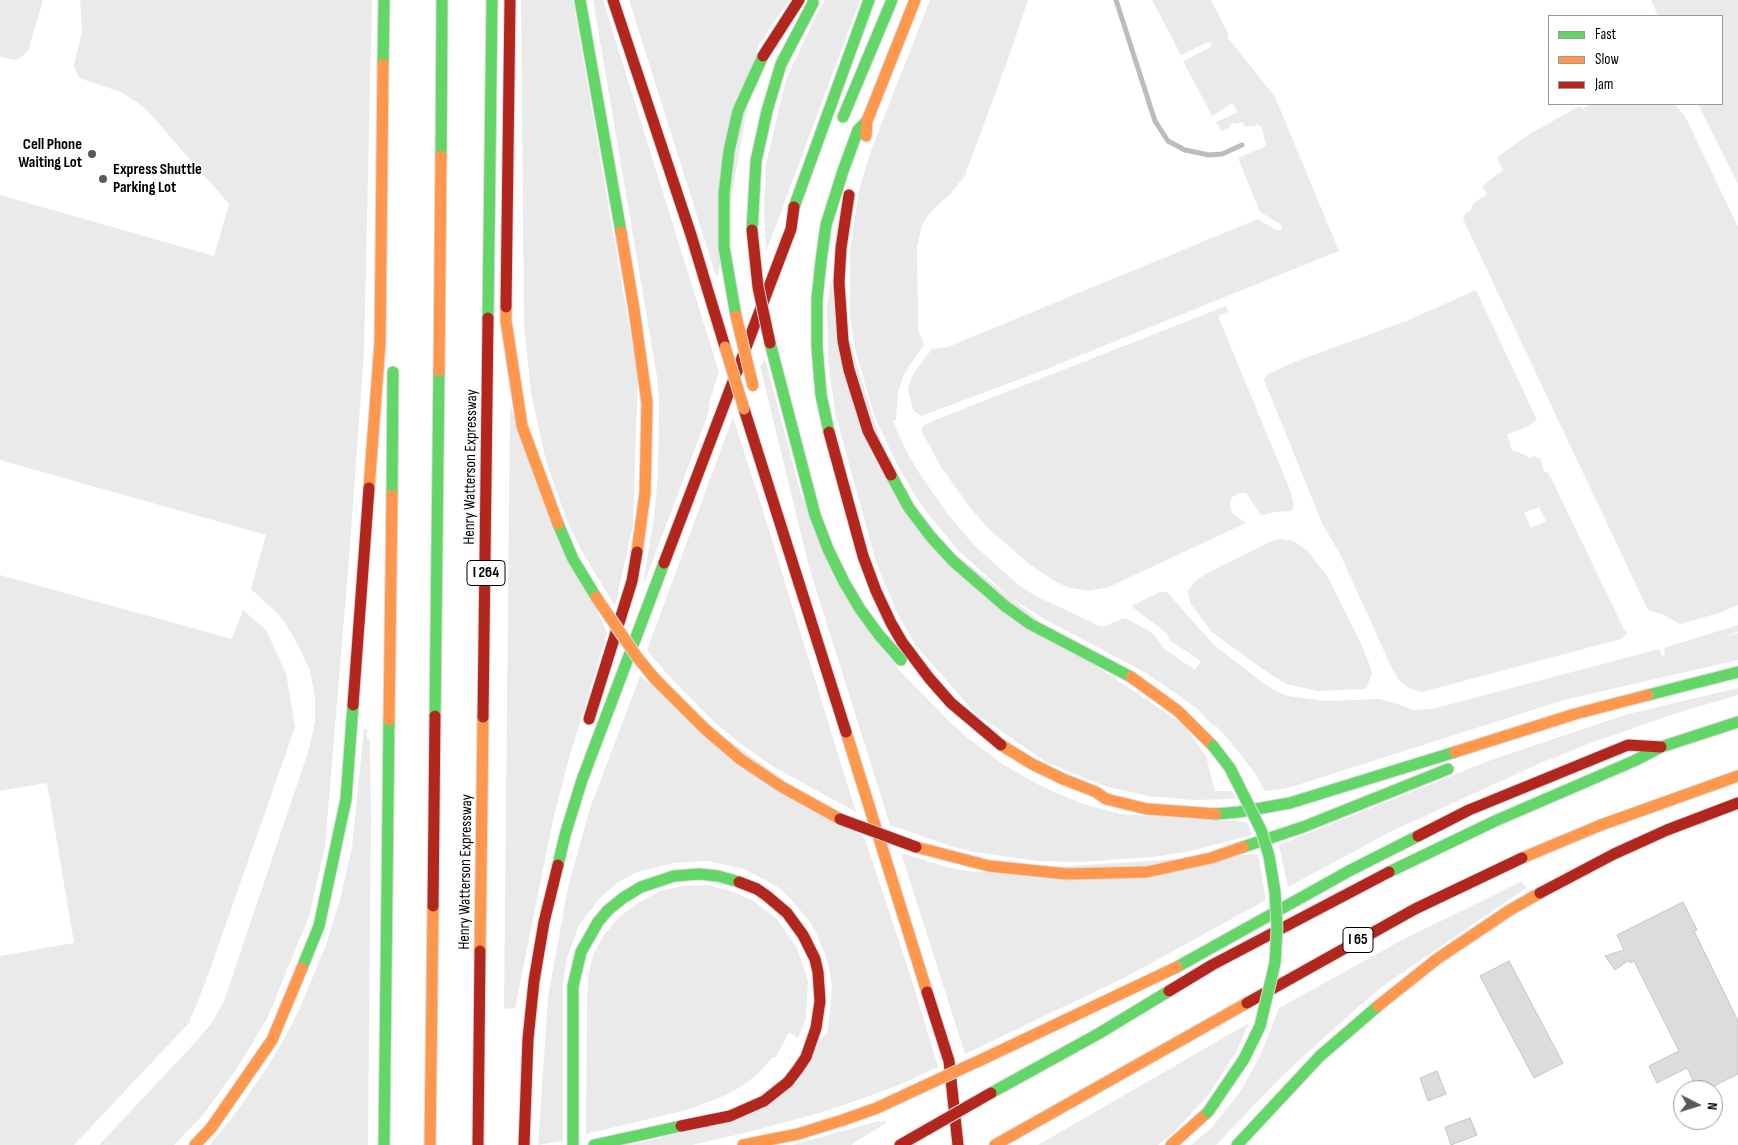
<!DOCTYPE html>
<html>
<head>
<meta charset="utf-8">
<style>
	body { margin:0 }
	#map { position:relative; width:1738px; height:1145px; overflow:hidden; background:#fff; font-family:"Sofia Sans Condensed",sans-serif }
	canvas { display:block }
	.legend { position:absolute; left:1548px; top:15px; width:175px; height:90px; box-sizing:border-box; background:#fff; border:1px solid #999; margin:0; padding:6px 9px; list-style:none; font-size:15px; color:#000 }
	.legend li { display:flex; align-items:center; gap:10px; height:25px }
	.legend b { width:25px; border:1px solid #999 }
	.north { position:absolute; left:1673px; top:1080px; width:50px; height:50px; box-sizing:border-box; background:#fff; border:1px solid #999; border-radius:50%; rotate:95deg; font-size:14px; font-weight:700; line-height:20px; text-align:center; color:#000 }
	.north::after { content:''; display:block; margin:auto; width:18px; height:22px; background:#595959; clip-path:polygon(50% 0,100% 100%,50% 72%,0 100%) }
</style>
</head>
<body>
<div id="map">
<canvas width="1738" height="1145"></canvas>
<ul class="legend">
<li><b style="height:6px;background:#63d668"></b>Fast</li>
<li><b style="height:6px;background:#ff974d"></b>Slow</li>
<li><b style="height:6px;background:#b3261e"></b>Jam</li>
</ul>
<div class="north">N</div>
</div>
<script>
const ctx = document.querySelector('canvas').getContext('2d');
ctx.lineJoin = 'round';
function paint(path, color) { ctx.fillStyle = color; ctx.fill(path, 'evenodd'); }
const poly = rows => new Path2D(rows.map(r => 'M' + r).join(''));
function stroke(path, color, width, dash) { ctx.strokeStyle = color; ctx.lineWidth = width; ctx.lineCap = dash ? 'butt' : 'round'; ctx.setLineDash(dash || []); ctx.stroke(path); }
function label(font, color, halo, rows, align = 'center') {
  ctx.font = font + ' "Sofia Sans Condensed",sans-serif'; ctx.lineWidth = 4; ctx.setLineDash([]); ctx.textBaseline = 'middle'; ctx.strokeStyle = halo; ctx.fillStyle = color; for (const [text, x, y, turn = 0] of rows) {
    ctx.save(); ctx.translate(x, y); ctx.rotate((+turn || 0) * Math.PI / 180); ctx.textAlign = isNaN(turn) ? turn : align; if (halo) ctx.strokeText(text, 0, 0); ctx.fillText(text, 0, 0); ctx.restore();
  }
}
const green = poly([
	[0,0,43,0,28,51,20,58,15,60,0,57],
	[80,0,372,0,364,352,349,559,325,847,309,916,267,1019,237,1068,203,1115,174,1145,99,1145,192,1046,211,1024,224,1001,309,749,315,722,315,696,310,671,299,647,286,624,278,614,251,589,266,535,0,460,0,195,214,256,229,204,145,108,121,92,79,78,74,65,82,32],
	[521,0,573,0,638,378,633,525,615,606,581,550,567,521,546,461,531,394,524,326],
	[593,0,603,0,719,372,710,400,708,414,642,589,654,518,658,474,659,402,657,377],
	[629,0,789,0,758,46,718,275,716,276],
	[825,0,860,0,766,252,764,208,766,164,786,79,817,14],
	[930,0,1028,0,1008,59,965,175,953,191,929,214,922,225,917,247,918,321,919,332,924,344,904,374,898,392,896,420,893,421,904,446,917,470,950,517,975,546,1020,586,1036,596,1102,627,1125,618,1151,632,1159,641,1163,648,1195,670,1201,661,1169,640,1168,634,1131,606,1160,592,1167,592,1214,645,1263,683,1276,691,1288,696,1326,701,1379,699,1395,703,1413,710,1432,709,1659,649,1662,656,1665,655,1664,648,1738,625,1738,632,1717,640,1738,633,1738,660,1564,700,1288,788,1265,791,1254,772,1229,740,1216,726,1214,727,1198,710,1181,697,1146,673,1046,620,1011,598,958,550,928,514,913,492,897,464,876,420,871,405,854,345,850,314,850,250,859,190,872,148],
	[1152,0,1211,0,1228,33,1228,38,1275,97,1339,251,1039,372,921,416,914,411,912,406,908,389,913,374,932,349,948,347,962,341,1258,219,1276,230,1281,230,1282,227,1280,224,1260,212,1238,158,1266,146,1262,128,1257,124,1255,126,1245,127,1242,122,1237,124,1232,123,1230,127,1222,131,1216,122,1238,112,1232,103,1212,116,1183,61,1209,48,1212,44,1211,42,1206,43,1181,55],
	[1651,0,1738,0,1738,184,1698,104,1722,104,1722,16,1658,16],
	[1587,104,1674,104,1685,116,1738,227,1738,605,1719,613,1680,624,1662,614,1650,611,1647,608,1463,219,1465,214,1470,211,1474,203,1487,194,1482,186,1503,170,1497,157,1531,133,1580,106,1582,109,1588,106],
	[831,282,903,512,1096,666,1183,724,1206,756,1215,791,1232,791,1236,799,1192,800,1149,796,1104,786,1046,762,975,713,916,646,897,613,876,562,835,413,828,360,827,306],
	[1476,290,1537,420,1525,428,1507,434,1512,450,1526,455,1528,458,1534,456,1541,459,1544,472,1548,473,1551,478,1624,629,1628,633,1621,639,1422,692,1408,688,1398,679,1389,662,1340,554,1322,523,1264,380,1266,375,1292,363,1406,321],
	[1539,507,1546,521,1531,528,1524,513],
	[1226,306,1228,312,1218,316,1290,490,1294,505,1292,511,1273,512,1262,516,1246,493,1239,493,1232,497,1230,505,1232,513,1246,523,1109,587,1089,591,1067,587,1056,582,1029,564,988,528,971,509,941,467,921,430,924,425,930,422],
	[765,359,801,494,899,670,951,723,969,739,1004,765,1041,786,1080,803,1121,814,1247,822,1252,835,1186,852,1153,857,1079,862,1038,861,974,852,953,847,890,825,809,567,760,366],
	[510,406,607,633,568,762,553,820,515,1008,504,1009],
	[733,417,758,495,856,812,774,767,741,744,715,723,668,675,647,650],
	[1280,539,1293,541,1307,550,1329,579,1362,646,1370,666,1372,674,1366,689,1318,691,1286,684,1261,668,1212,632,1190,603,1188,591,1195,581,1207,573,1274,540],
	[0,575,232,639,243,610,266,630,286,673,295,727,207,978,189,1023,74,1145,0,1145,0,956,74,943,47,783,0,791],
	[640,676,865,839,911,977,938,1067,899,1085,861,1099,823,1112,745,1133,692,1145,631,1145,745,1117,827,1033,829,1021,832,988,830,972,826,957,819,939,811,923,789,897,776,886,744,869,708,861,674,863,637,872,617,883,600,898,579,925,567,958,563,982,563,1141,538,1145,548,997,568,887,590,808],
	[1738,688,1738,695,1677,713,1588,744,1543,762,1392,831,1288,887,1279,845,1491,760,1628,714],
	[364,729,367,729,367,738,370,740,371,819,368,1145,210,1145,237,1111,266,1069,284,1039,299,1010,326,945,340,900,352,847],
	[901,853,950,868,975,872,1258,854,1266,900,1124,978,965,1054],
	[1522,881,1526,888,1383,986,1349,1015,1283,1075,1216,1145,1191,1145,1212,1127,1240,1092,1261,1054,1279,1008,1400,941],
	[708,885,731,891,752,900,777,919,797,948,808,981,806,1018,798,1038,789,1032,776,1057,772,1058,759,1073,742,1086,724,1096,687,1110,586,1134,587,1000,588,977,593,955,604,935,619,917,638,903,660,891,683,886],
	[1249,1023,1236,1052,1209,1094,1173,1133,1158,1145,1038,1145],
	[879,1121,881,1122,886,1121,886,1123,851,1145,792,1145]
]);
const stream = poly([
	[1116,0,1155,121,1168,141,1185,150,1209,155,1222,154,1242,145]
]);
const building = poly([
	[1683,902,1697,930,1694,931,1738,1021,1738,1074,1706,1090,1698,1090,1687,1068,1657,1083,1649,1066,1679,1051,1634,961,1630,963,1629,960,1615,970,1605,956,1624,950,1617,935,1683,902],
	[1509,961,1563,1063,1534,1078,1480,976,1509,961],
	[1437,1071,1446,1094,1428,1101,1420,1078,1437,1071],
	[1470,1118,1477,1135,1451,1145,1445,1127,1470,1118]
]);
const fast = poly([
	[580,0,621,232],
	[383,64,384,0],
	[843,117,892,0],
	[441,156,442,0],
	[794,207,869,0],
	[752,230,756,161,767,111,781,64,813,3],
	[736,316,724,247,724,194,729,151,738,111,763,56],
	[488,318,492,0],
	[770,343,815,515,828,549,844,582,860,609,879,635,901,660],
	[829,432,821,395,817,347,817,299,821,261,826,225,843,171,858,130,867,121],
	[891,475,909,508,931,537,953,561,1005,606,1030,624,1131,677],
	[392,495,393,372],
	[558,524,573,559,596,597],
	[1648,695,1738,672],
	[435,716,439,371],
	[1216,814,1239,812,1290,803,1455,752],
	[1243,847,1303,827,1448,769],
	[558,865,565,835,582,780,664,563],
	[1389,872,1495,821,1634,761,1661,747,1738,722],
	[1177,967,1349,871,1418,836],
	[302,968,319,926,346,799,353,705],
	[991,1093,1098,1034,1169,991],
	[384,1145,389,720],
	[573,1145,573,986,581,952,598,922,608,910,623,898,641,887,674,876,699,874,718,876,739,882],
	[594,1145,681,1126],
	[1237,1145,1320,1056,1378,1006]
]);
const slow = poly([
	[866,136,867,121,915,0],
	[621,232,634,309,647,403,645,493,637,552],
	[506,307,506,321,522,426,558,524],
	[439,371,441,156],
	[369,488,380,343,383,64],
	[1131,677,1178,711,1213,746],
	[655,679,705,729,740,759,782,787,840,819],
	[389,720,392,495],
	[846,732,927,992],
	[1001,745,1032,764,1063,779,1096,792,1106,799,1147,809,1216,814],
	[1455,752,1575,714,1648,695],
	[916,847,989,866,1067,874,1147,872,1211,858,1243,847],
	[1522,858,1601,825,1738,776],
	[480,951,483,717],
	[1378,1006,1437,959,1510,910,1540,893],
	[983,1059,1177,967],
	[195,1145,211,1128,272,1040,302,968],
	[430,1145,433,906],
	[743,1145,798,1134,843,1120,877,1108,922,1087],
	[995,1145,1247,1003],
	[1171,1145,1208,1112]
]);
const jam = poly([
	[613,0,691,235,725,347],
	[763,56,799,0],
	[849,195,841,248,839,282,843,341,849,370,868,431,891,475],
	[506,307,510,0],
	[744,409,846,732],
	[829,432,863,556,876,591,891,623,902,642,929,678,951,703,1001,745],
	[664,563,791,229,794,207],
	[353,705,369,488],
	[483,717,488,318],
	[589,719,632,581,637,552],
	[1418,836,1469,810,1628,745,1661,747],
	[1540,893,1614,854,1667,830,1738,803],
	[433,906,435,716],
	[1169,991,1212,965,1389,872],
	[927,992,949,1061,958,1145],
	[1247,1003,1415,909,1522,858],
	[681,1126,730,1116,764,1101,788,1082,798,1069,806,1057,816,1028,820,1001,818,972,815,959,803,935,787,913,767,896,757,889,739,882],
	[478,1145,480,951],
	[524,1145,528,1039,534,981,544,922,558,865],
	[900,1145,928,1129]
]);
const fastBridge = poly([
	[1208,1112,1244,1059,1260,1026,1275,963,1277,928,1275,892,1269,856,1261,830,1230,768,1213,746]
]);
const slowBridge = poly([
	[736,316,753,386],
	[725,347,744,409],
	[596,597,637,657,655,679],
	[922,1087,983,1059]
]);
const jamBridge = poly([
	[752,230,758,287,770,343],
	[840,819,916,847],
	[928,1129,991,1093]
]);
const markers = [
	[92,154,5,"#595959"],
	[103,179,5,"#595959"]
];
const shields = [
	[486,573,38],
	[1358,940,30]
];
const shieldNames = [
	["I 264",486,573],
	["I 65",1358,940]
];
const poiNames = [
	["Cell Phone",82,145],
	["Waiting Lot",82,163],
	["Express Shuttle",113,170,"left"],
	["Parking Lot",113,188,"left"]
];
const streetNames = [
	["Henry Watterson Expressway",471,467,-89],
	["Henry Watterson Expressway",466,872,-89]
];
paint(green, '#eaeaea');
stroke(stream, '#bcbcbc', 5);
paint(building, '#dcdcdc');
stroke(building, '#c5c5c5', 1);
stroke(fast, '#dbdbdb', 13);
stroke(slow, '#dbdbdb', 13);
stroke(jam, '#dbdbdb', 13);
stroke(fast, '#63d668', 11);
stroke(slow, '#ff974d', 11);
stroke(jam, '#b3261e', 11);
stroke(fastBridge, '#dbdbdb', 13, []);
stroke(slowBridge, '#dbdbdb', 13, []);
stroke(jamBridge, '#dbdbdb', 13, []);
stroke(fastBridge, '#63d668', 11);
stroke(slowBridge, '#ff974d', 11);
stroke(jamBridge, '#b3261e', 11);
for (const [x, y, r, color] of markers) { const dot = new Path2D(); dot.arc(x, y, r, 0, 2 * Math.PI); ctx.fillStyle = color; ctx.fill(dot); stroke(dot, '#fff', 2); }
for (const [x, y, w] of shields) { const box = new Path2D(); box.roundRect(x - w / 2, y - 12.5, w, 25, 4); ctx.fillStyle = '#fff'; ctx.fill(box); stroke(box, '#000', 1); }
label('bold 15px', '#000', null, shieldNames);
label('bold 16px', '#000', '#fff', poiNames, 'right');
label('16px', '#000', '#fff', streetNames);
</script>
</body>
</html>
